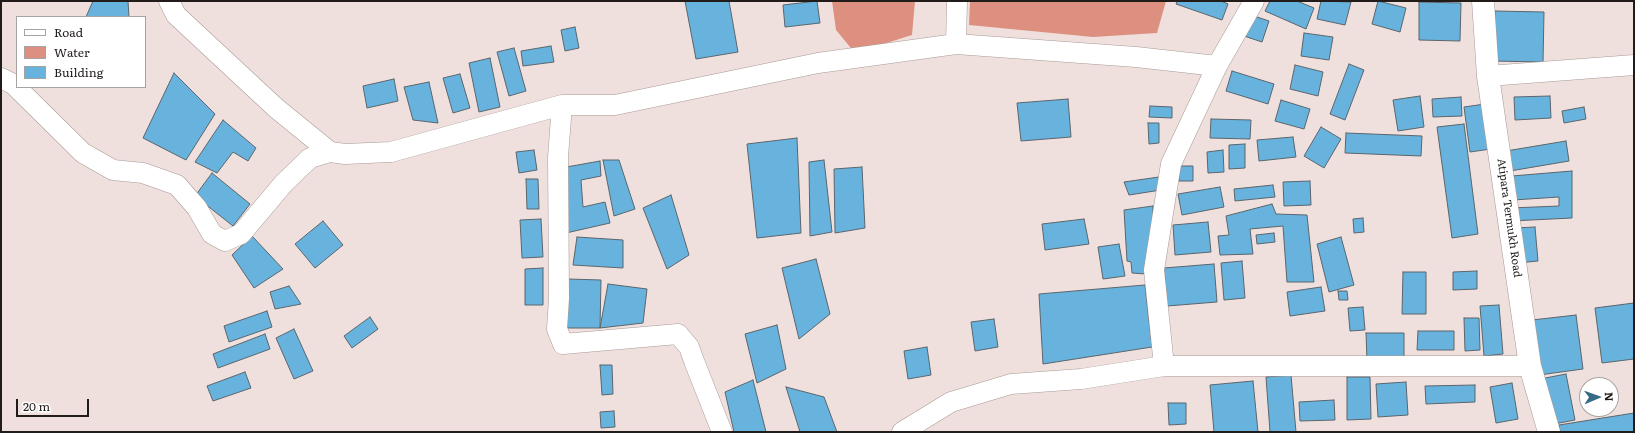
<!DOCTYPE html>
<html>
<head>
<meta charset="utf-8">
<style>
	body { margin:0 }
	#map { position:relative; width:1635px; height:433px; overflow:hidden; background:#f0e0dd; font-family:Literata,serif }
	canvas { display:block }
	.frame { position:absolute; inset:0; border:2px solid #211b1a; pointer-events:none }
	.legend { position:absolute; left:16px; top:16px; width:130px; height:72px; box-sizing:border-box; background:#fff; border:1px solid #a6a4a3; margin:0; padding:5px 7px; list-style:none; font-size:12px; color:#211b1a }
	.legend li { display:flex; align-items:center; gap:8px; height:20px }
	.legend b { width:20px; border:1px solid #a6a4a3 }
	.north { position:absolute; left:1579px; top:377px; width:40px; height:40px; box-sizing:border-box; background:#fff; border:1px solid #a6a4a3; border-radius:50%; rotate:88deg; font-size:11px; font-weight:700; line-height:16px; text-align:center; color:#211b1a }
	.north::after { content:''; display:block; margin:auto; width:14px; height:18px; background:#366a87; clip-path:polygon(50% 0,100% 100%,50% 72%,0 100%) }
	.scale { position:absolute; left:16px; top:399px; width:73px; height:18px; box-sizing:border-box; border:2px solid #211b1a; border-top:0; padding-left:5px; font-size:12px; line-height:14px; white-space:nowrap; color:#211b1a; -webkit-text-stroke:3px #fff; paint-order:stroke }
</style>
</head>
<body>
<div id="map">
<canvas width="1635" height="433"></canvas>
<div class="frame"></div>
<ul class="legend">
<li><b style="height:5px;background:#fff"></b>Road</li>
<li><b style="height:11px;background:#dd907f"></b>Water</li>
<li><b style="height:11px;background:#67b3de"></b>Building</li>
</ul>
<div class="north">N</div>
<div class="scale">20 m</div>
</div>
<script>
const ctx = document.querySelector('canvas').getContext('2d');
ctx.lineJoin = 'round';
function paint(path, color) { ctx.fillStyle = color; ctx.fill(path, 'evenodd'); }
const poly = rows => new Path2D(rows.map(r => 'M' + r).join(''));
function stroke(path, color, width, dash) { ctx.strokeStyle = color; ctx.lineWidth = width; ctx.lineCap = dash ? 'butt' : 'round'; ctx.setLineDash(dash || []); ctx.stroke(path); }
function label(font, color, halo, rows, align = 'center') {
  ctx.font = font + ' Literata,serif'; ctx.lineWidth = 3.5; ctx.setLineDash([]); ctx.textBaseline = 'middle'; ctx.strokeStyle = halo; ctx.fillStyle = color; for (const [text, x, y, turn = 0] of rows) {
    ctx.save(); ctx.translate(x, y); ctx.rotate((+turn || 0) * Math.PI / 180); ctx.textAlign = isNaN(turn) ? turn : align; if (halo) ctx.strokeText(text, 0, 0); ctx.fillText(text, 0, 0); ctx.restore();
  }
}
const water = poly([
	[832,1,915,1,912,35,855,53,836,30],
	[970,1,1166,1,1157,33,1093,37,969,25]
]);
const building = poly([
	[93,1,128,1,129,17,86,17,93,1],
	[685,1,729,1,738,52,696,59,685,1],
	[817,1,820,23,785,27,783,5,817,1],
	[1177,1,1221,1,1228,4,1222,20,1176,4,1177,1],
	[1270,1,1297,1,1314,8,1306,29,1265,11,1270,1],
	[1321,1,1351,2,1345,25,1317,19,1321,1],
	[1378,1,1406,8,1400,32,1372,24,1378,1],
	[1419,2,1461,3,1460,41,1419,40,1419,2],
	[1495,11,1544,12,1543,62,1493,61,1495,11],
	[1251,15,1269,21,1262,42,1244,36,1251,15],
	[575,27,579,48,565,51,561,30,575,27],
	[1304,33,1333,37,1329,60,1301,56,1304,33],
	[551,46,554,62,523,66,521,51,551,46],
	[514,48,526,91,509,96,497,52,514,48],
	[490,58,500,107,479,112,469,63,490,58],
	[1349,64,1364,70,1345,120,1330,114,1349,64],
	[1295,65,1323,72,1318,96,1290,89,1295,65],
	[1232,71,1274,84,1268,104,1226,91,1232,71],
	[174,73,215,114,186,160,143,138,174,73],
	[460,74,470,108,453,113,443,78,460,74],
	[394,79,398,101,367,108,363,86,394,79],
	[429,82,438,123,413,120,404,87,429,82],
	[1420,96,1424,127,1398,131,1393,100,1420,96],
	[1550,96,1551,118,1515,120,1514,97,1550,96],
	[1461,97,1462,116,1433,117,1432,99,1461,97],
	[1068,99,1071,137,1021,141,1017,103,1068,99],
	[1281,100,1310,109,1304,129,1275,121,1281,100],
	[1485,104,1491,149,1470,152,1464,107,1485,104],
	[1150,106,1172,107,1172,118,1149,117,1150,106],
	[1584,107,1586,119,1564,123,1562,111,1584,107],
	[1211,119,1251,120,1250,139,1210,138,1211,119],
	[223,120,256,148,248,161,233,152,217,173,195,162,223,120],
	[1148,123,1159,123,1159,143,1149,144,1148,123],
	[1464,124,1478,234,1452,238,1437,127,1464,124],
	[1321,127,1341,139,1324,168,1304,156,1321,127],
	[1346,133,1422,136,1421,156,1345,153,1346,133],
	[1293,137,1296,157,1259,161,1257,140,1293,137],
	[797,138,801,233,757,238,747,144,797,138],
	[1566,141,1569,161,1510,171,1506,151,1566,141],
	[1245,144,1245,168,1229,169,1229,145,1245,144],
	[534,150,537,170,519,173,516,152,534,150],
	[1223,150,1224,172,1208,173,1207,152,1223,150],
	[603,160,619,160,635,209,614,216,603,160],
	[824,160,832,232,810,236,809,162,824,160],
	[600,161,601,176,581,180,583,207,605,202,610,223,566,233,561,168,600,161],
	[1178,166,1193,166,1193,181,1179,181,1178,166],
	[862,167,865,228,835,233,834,169,862,167],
	[1572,171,1572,218,1511,221,1510,208,1559,206,1559,197,1513,200,1512,176,1572,171],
	[212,173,250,204,233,226,195,196,212,173],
	[1159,177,1161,190,1129,195,1124,182,1159,177],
	[526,179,538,179,539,209,527,209,526,179],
	[1310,181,1311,205,1284,206,1283,182,1310,181],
	[1273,185,1275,197,1235,201,1234,189,1273,185],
	[1220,187,1224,207,1182,215,1178,194,1220,187],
	[671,195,689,255,667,269,643,208,671,195],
	[1272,204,1276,214,1307,215,1314,282,1287,282,1283,226,1250,229,1253,254,1220,255,1218,236,1229,235,1226,216,1272,204],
	[1153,206,1153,266,1146,274,1132,273,1131,262,1127,261,1124,210,1153,206],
	[1363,218,1364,232,1354,233,1353,219,1363,218],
	[541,219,543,257,522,258,520,220,541,219],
	[1084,219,1089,244,1045,250,1042,224,1084,219],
	[323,221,343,245,315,268,295,244,323,221],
	[1208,222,1211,252,1175,255,1173,225,1208,222],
	[1535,227,1538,261,1517,263,1515,228,1535,227],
	[1274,233,1275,242,1257,244,1256,235,1274,233],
	[252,236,283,269,254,288,232,255,252,236],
	[577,237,623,240,623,268,573,265,577,237],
	[1341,237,1354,285,1329,292,1317,244,1341,237],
	[1119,244,1125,276,1103,279,1098,247,1119,244],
	[816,259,830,314,799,339,782,268,816,259],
	[1242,261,1245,298,1224,300,1221,263,1242,261],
	[1214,264,1217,302,1167,306,1164,268,1214,264],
	[543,268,543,305,525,305,525,269,543,268],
	[1477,271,1477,289,1453,290,1453,272,1477,271],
	[1403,272,1426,272,1426,314,1402,314,1403,272],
	[568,279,601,280,600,328,567,328,568,279],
	[608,284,647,289,643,323,600,328,608,284],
	[1145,285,1152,347,1043,364,1039,294,1145,285],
	[289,286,301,304,275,309,270,292,289,286],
	[1321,287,1325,311,1290,316,1287,292,1321,287],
	[1338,291,1347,291,1348,300,1339,300,1338,291],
	[1634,303,1634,359,1602,363,1595,308,1634,303],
	[1499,305,1503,354,1484,356,1480,306,1499,305],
	[1363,307,1365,330,1350,331,1348,308,1363,307],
	[267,311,272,327,229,342,224,326,267,311],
	[1576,315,1583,369,1539,375,1532,320,1576,315],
	[370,317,378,329,352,348,344,336,370,317],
	[1464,318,1479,318,1480,350,1465,351,1464,318],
	[994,319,998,347,975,351,971,322,994,319],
	[777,325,786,369,757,383,745,334,777,325],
	[294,329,313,371,294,379,276,338,294,329],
	[1418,331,1454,331,1454,350,1417,350,1418,331],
	[1366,333,1404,333,1404,360,1367,360,1366,333],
	[265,334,270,349,218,368,213,354,265,334],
	[927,347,931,375,908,379,904,351,927,347],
	[600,365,612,365,613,394,602,395,600,365],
	[245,372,251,388,213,401,207,386,245,372],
	[1566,374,1575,420,1549,425,1540,379,1566,374],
	[1291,375,1296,432,1270,432,1266,377,1291,375],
	[1347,377,1370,377,1371,419,1347,420,1347,377],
	[753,380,766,432,734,432,725,392,753,380],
	[1253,381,1258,432,1214,432,1210,385,1253,381],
	[1406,382,1408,415,1378,417,1376,384,1406,382],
	[1512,383,1518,419,1496,423,1490,387,1512,383],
	[1475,385,1475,402,1426,404,1425,386,1475,385],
	[786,387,824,397,837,432,800,432,786,387],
	[1334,400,1335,420,1300,421,1299,402,1334,400],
	[1168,403,1186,403,1186,424,1169,425,1168,403],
	[614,411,615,427,601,428,600,412,614,411],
	[1634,413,1634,432,1560,432,1559,425,1634,413]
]);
const minor = poly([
	[169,1,176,15,276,108,330,152,345,154,391,152,562,105,615,105,818,63,956,44,1136,57,1217,66,1254,1],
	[956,44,957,1],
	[1488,76,1634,65],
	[1,78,13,84,83,153,113,170,143,173,177,185,197,208,212,234,225,241,241,234,284,183,310,158,330,152],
	[562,105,558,157,559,298,557,329,563,344,678,334,689,347,694,361,722,432],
	[1164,366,1154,270,1164,207,1171,164,1217,66],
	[902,432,951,402,1011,384,1081,379,1164,366,1530,366]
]);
const secondary = poly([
	[1483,1,1488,76,1530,366,1549,432]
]);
const streetNames = [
	["Atipara Termukh Road",1509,218,82]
];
paint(water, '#dd907f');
paint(building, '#67b3de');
stroke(building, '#5a656c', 1);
stroke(minor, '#a89a96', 21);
stroke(secondary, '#a89a96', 23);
stroke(minor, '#fff', 20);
stroke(secondary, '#fff', 22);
label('11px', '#211b1a', '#fff', streetNames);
</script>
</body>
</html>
